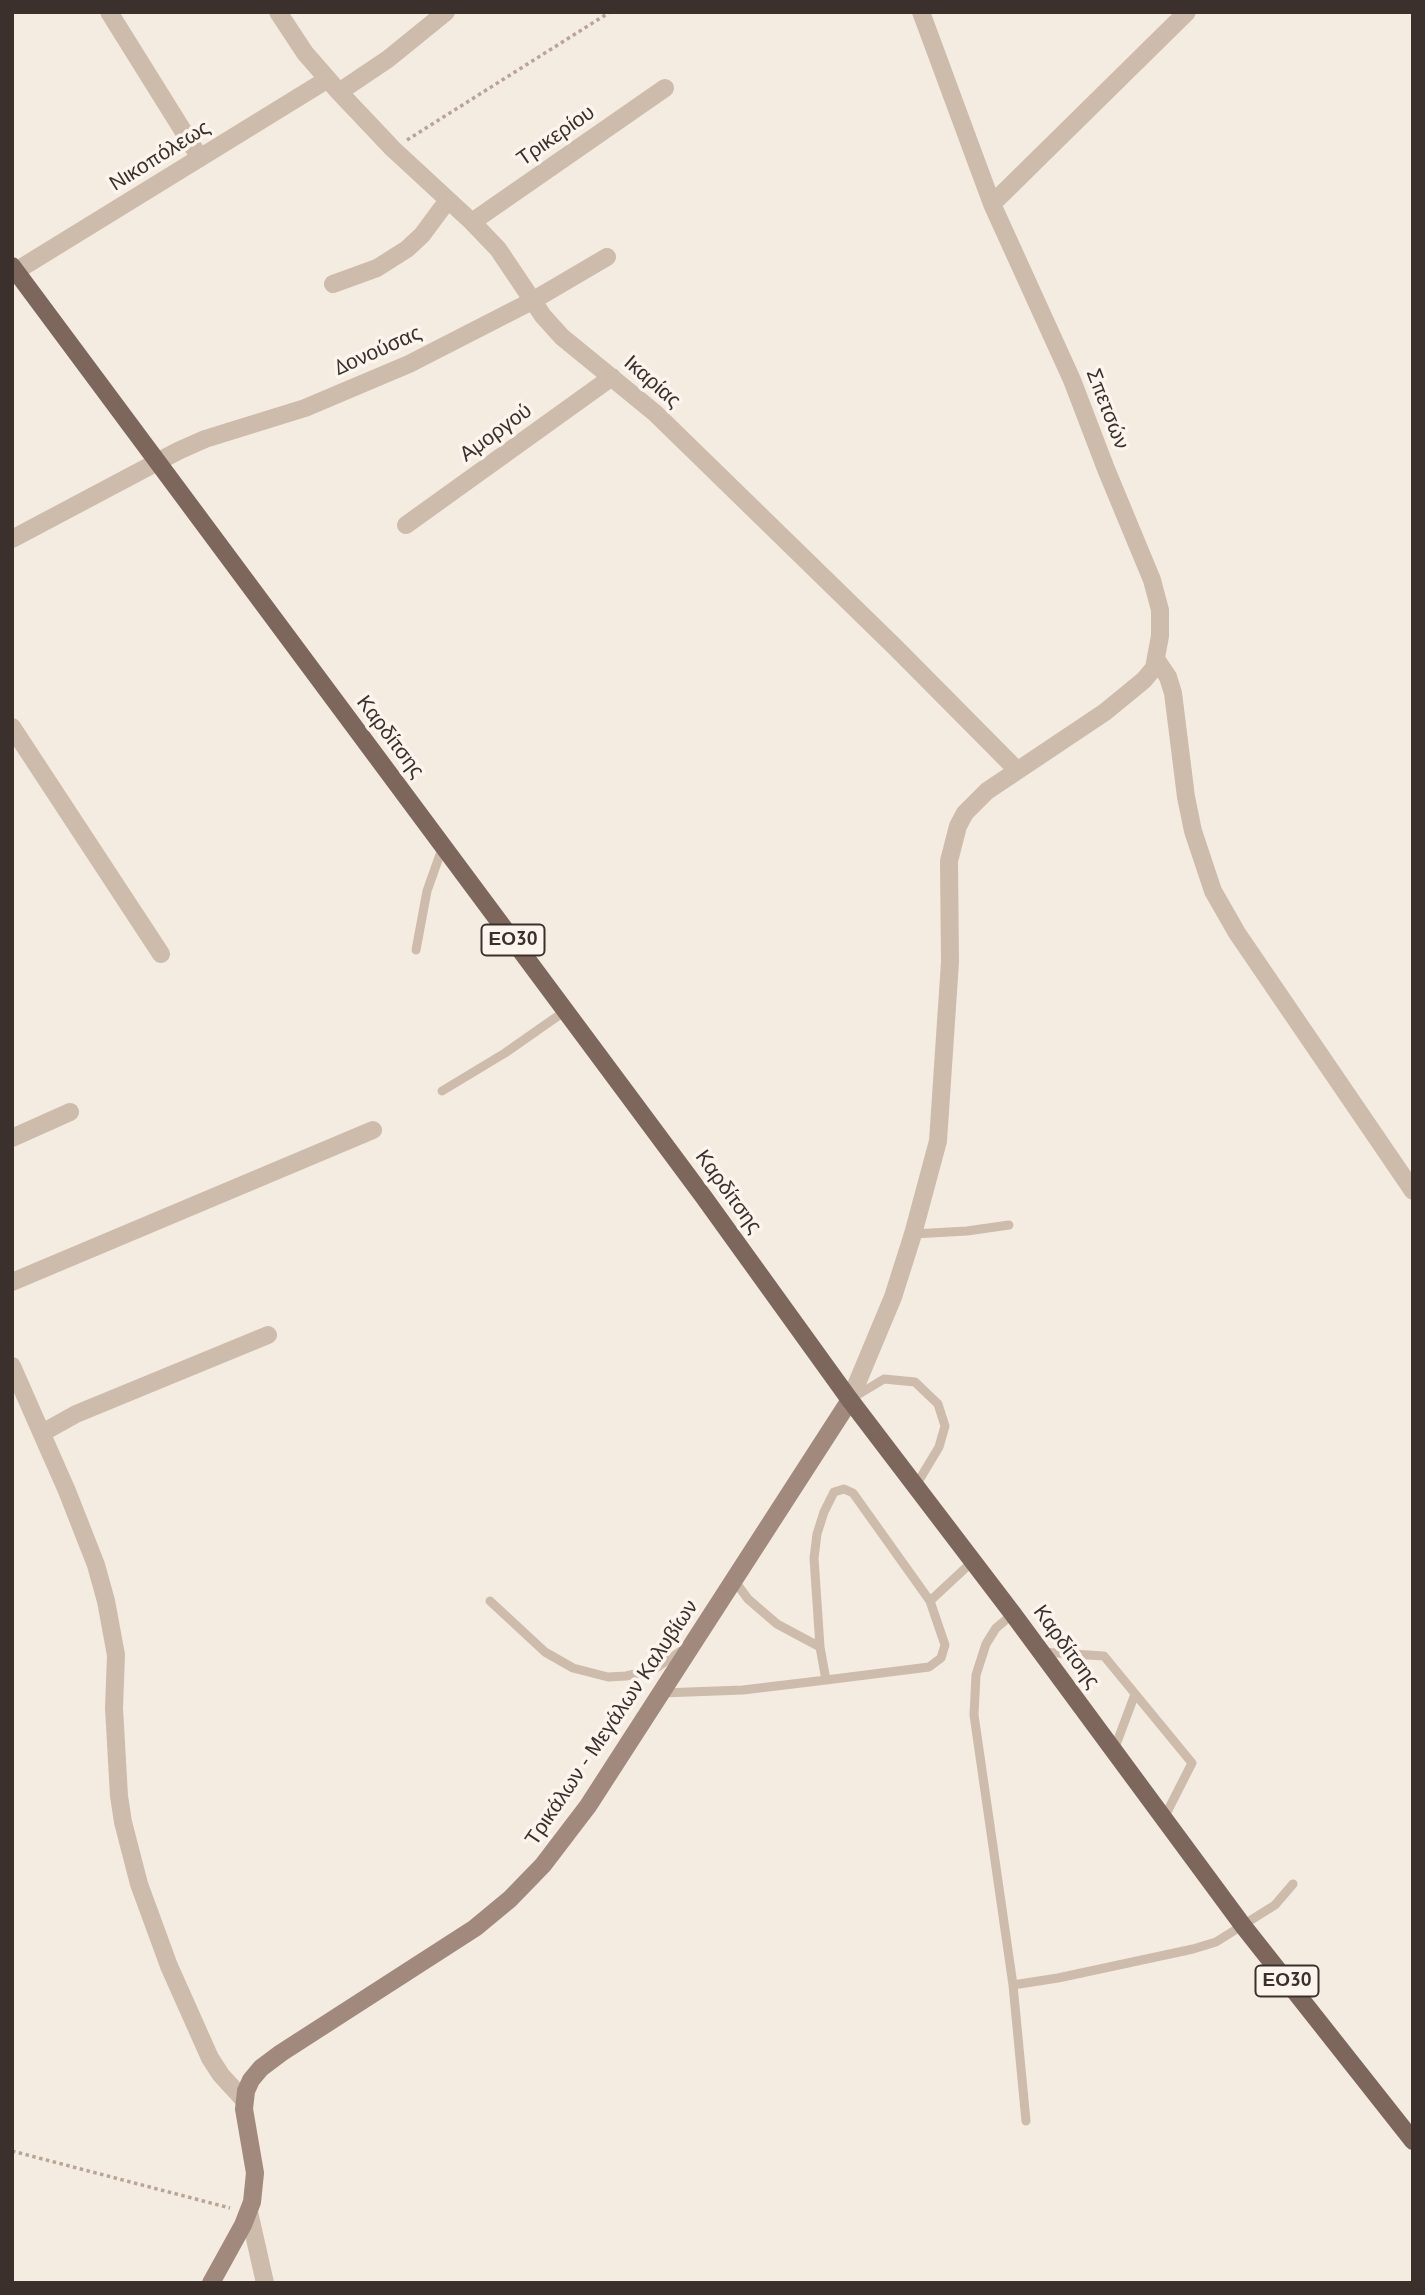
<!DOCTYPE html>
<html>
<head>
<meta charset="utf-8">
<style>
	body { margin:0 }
	#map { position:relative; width:1425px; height:2295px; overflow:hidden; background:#f4ebe1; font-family:"PT Sans",sans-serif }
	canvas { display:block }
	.frame { position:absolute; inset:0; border:14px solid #3b302b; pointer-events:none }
</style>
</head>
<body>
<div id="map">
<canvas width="1425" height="2295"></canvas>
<div class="frame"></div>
</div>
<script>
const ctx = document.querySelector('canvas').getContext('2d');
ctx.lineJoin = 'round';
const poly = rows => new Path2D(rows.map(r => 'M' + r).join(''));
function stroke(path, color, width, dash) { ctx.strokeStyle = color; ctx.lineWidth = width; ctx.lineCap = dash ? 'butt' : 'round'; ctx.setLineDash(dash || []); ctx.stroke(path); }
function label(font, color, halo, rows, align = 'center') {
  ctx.font = font + ' "PT Sans",sans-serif'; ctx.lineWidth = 7; ctx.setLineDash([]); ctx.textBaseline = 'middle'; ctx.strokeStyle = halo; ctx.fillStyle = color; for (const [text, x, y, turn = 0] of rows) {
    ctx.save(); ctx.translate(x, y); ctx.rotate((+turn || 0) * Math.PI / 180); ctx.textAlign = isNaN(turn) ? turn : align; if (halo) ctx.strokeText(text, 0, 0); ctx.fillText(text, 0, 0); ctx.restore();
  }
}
const path = poly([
	[407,140,610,12],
	[12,2151,230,2208]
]);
const lane = poly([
	[416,950,427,891,443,846],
	[442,1091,505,1053,565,1011],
	[913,1234,967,1231,1009,1225],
	[854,1397,884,1379,915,1382,938,1404,945,1426,939,1447,915,1487],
	[734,1580,748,1599,777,1624,820,1647],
	[490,1601,545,1652,573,1668,608,1677,626,1676,653,1670,684,1649],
	[930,1601,973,1561],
	[1013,1614,996,1628,986,1644,976,1675,974,1715,1013,1985,1026,2121],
	[1041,1652,1104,1656,1192,1763,1164,1818],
	[662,1693,743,1690,826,1680,929,1667,941,1658,945,1645,930,1601,853,1493,844,1489,834,1492,824,1512,817,1534,814,1558,820,1647,826,1680],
	[1114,1750,1135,1694],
	[1013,1985,1058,1978,1193,1949,1216,1942,1275,1905,1293,1884]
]);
const street = poly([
	[109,12,200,158],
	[278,12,305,53,339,92,393,149,472,222,498,249,543,316,562,337,655,413,895,647,1017,770],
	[339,92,388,59,446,12],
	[992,204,1187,12],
	[472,222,665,88],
	[16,271,328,79],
	[333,284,377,268,407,249,422,235,448,200],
	[406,525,612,377],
	[12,539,178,451,205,439,305,408,409,364,532,301,607,257],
	[1156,659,1168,677,1173,693,1186,797,1193,831,1213,891,1237,933,1413,1191],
	[12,727,161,954],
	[12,1138,70,1112],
	[12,1282,373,1130],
	[12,1366,67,1491,96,1565,106,1601,116,1655,114,1708,119,1796,123,1822,139,1884,169,1966,210,2058,221,2075,244,2100],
	[850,1400,893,1297,913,1234,938,1141,950,962,949,861,958,826,965,813,987,791,1105,712,1144,680,1154,668,1160,636,1160,610,1152,580,1106,469,1072,380,992,204,921,12],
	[42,1433,76,1414,268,1335],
	[249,2212,265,2283]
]);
const secondary = poly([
	[211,2283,243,2225,252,2202,255,2173,244,2109,246,2091,251,2080,261,2068,281,2053,475,1928,510,1899,543,1865,588,1806,850,1400]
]);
const primary = poly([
	[12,266,703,1196,850,1400,1013,1614,1244,1927,1413,2141]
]);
const shields = [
	[513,940,63],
	[1287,1981,63]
];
const shieldNames = [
	["ΕΟ30",513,940],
	["ΕΟ30",1287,1981]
];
const streetNames = [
	["Τρικερίου",556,136,-35],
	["Νικοπόλεως",160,156,-32],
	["Δονούσας",378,351,-24],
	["Ικαρίας",652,382,41],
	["Σπετσών",1107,409,69],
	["Αμοργού",496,433,-36],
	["Καρδίτσης",390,737,53],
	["Καρδίτσης",728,1192,54],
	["Καρδίτσης",1066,1647,54],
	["Τρικάλων - Μεγάλων Καλυβίων",612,1723,-56]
];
stroke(path, '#b9a596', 3.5, [3.5, 3.5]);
stroke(lane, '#cdbbac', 9);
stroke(street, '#cdbbac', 18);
stroke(secondary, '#a18a7d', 18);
stroke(primary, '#7d675c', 18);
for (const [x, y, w] of shields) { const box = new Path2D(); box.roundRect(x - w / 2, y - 15.5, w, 31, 5); ctx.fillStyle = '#fbf5ee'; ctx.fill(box); stroke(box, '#3b302b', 2); }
label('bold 19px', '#3b302b', null, shieldNames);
label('21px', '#3b302b', '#fbf5ee', streetNames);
</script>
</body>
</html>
